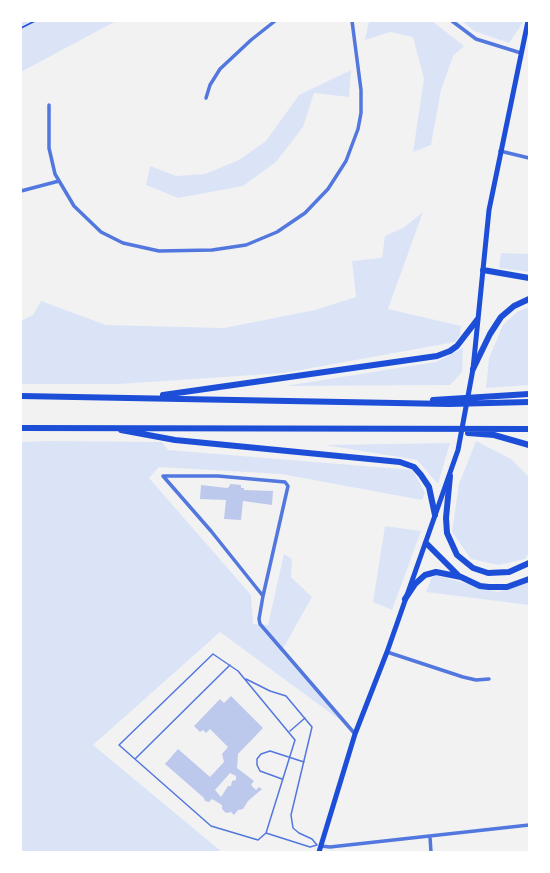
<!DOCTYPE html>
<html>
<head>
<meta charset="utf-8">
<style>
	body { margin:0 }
	#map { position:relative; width:550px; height:873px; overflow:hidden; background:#f2f2f2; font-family:Signika,sans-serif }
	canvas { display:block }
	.frame { position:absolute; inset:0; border:22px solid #fff; pointer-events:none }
</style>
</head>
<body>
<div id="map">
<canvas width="550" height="873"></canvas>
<div class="frame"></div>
</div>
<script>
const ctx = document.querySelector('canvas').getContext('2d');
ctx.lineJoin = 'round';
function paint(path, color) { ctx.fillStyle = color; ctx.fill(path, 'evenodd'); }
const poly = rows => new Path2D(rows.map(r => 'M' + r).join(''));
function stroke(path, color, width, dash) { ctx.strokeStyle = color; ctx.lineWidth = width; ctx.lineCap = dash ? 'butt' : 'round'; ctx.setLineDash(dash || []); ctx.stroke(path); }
const green = poly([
	[21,21,116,21,21,72],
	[369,21,432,21,464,46,453,56,441,90,431,145,413,152,424,79,413,37,390,32,365,40],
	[462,21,524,21,509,43,474,31],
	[351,70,349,97,314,93,303,127,276,162,243,186,178,198,146,185,150,166,176,176,205,174,239,160,266,141,299,95],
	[423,212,388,309,461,326,460,335,455,342,284,373,120,384,21,384,21,321,33,315,41,301,106,325,224,328,315,310,356,297,352,261,382,258,385,236,403,228],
	[501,253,529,254,529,272,499,268],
	[529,307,529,385,486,388,489,358,503,325,517,312],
	[463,348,462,372,450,385,285,386,436,362],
	[47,441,162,442,168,450,413,470,425,493,422,500,281,474,159,467,149,478,251,595,253,624,268,625,284,554,292,559,291,577,312,597,281,652,344,723,220,632,93,745,222,852,21,852,21,442],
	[476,441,511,459,529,477,529,553,525,559,499,565,471,559,452,532,459,484],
	[450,443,438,484,417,460,325,445],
	[385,526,421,531,392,610,373,602],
	[435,575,498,592,529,582,529,605,426,592,431,579]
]);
const building = poly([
	[230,484,241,485,241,488,244,488,244,490,273,491,272,505,243,501,241,520,224,519,226,500,200,499,201,485,227,488,229,487],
	[231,696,263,728,238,754,237,768,254,781,251,785,256,790,259,787,262,789,248,801,243,809,238,810,234,815,231,812,226,813,222,809,222,805,212,799,209,802,205,801,204,798,165,764,178,749,210,777,224,762,222,754,228,747,210,729,206,733,203,730,200,732,194,726,220,699,224,703],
	[230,773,236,776,236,780,232,781,231,786,228,786,221,797,215,790]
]);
const path = poly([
	[21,28,35,21]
]);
const service = poly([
	[213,654,238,671,295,740,266,833,258,840,211,826,119,745,213,654],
	[246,679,270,691,286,696,312,727,291,815,293,828,299,833,312,839,317,845],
	[290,731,305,718],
	[135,759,230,665],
	[282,779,260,771,257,765,257,759,261,754,270,751,304,762],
	[266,833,310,847,317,845]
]);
const minor = poly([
	[452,21,476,39,521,53],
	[206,98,210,85,220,69,251,40,275,21],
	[49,105,49,148,55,174,74,206,101,232,123,243,159,251,212,250,246,245,277,232,305,213,328,189,346,161,358,129,361,113,361,90,352,21],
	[500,151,529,158],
	[21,191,59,181],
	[163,476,218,476,285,482,288,486,263,596,211,531,163,476],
	[263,596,259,619,260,624,355,734],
	[387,652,463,677,476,680,489,679],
	[430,837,431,852],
	[321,846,330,847,529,825]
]);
const secondary = poly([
	[319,852,355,734,387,652,458,450,473,369,489,210,528,21]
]);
const motorway = poly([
	[483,270,529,278],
	[473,369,490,334,501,317,514,306,529,299],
	[163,395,437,356,450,351,457,346,477,320],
	[21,396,449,404,529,402],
	[433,400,529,394],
	[21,428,529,429],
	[121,430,175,440,400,462,414,467,421,475,429,487,435,515],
	[468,433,494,435,529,445],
	[450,476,446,518,447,533,457,555,473,568,488,573,509,572,529,563],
	[426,543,459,576],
	[405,599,415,584,425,575,436,572,461,577,480,586,489,587,507,587,529,579]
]);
paint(green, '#dbe4f7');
paint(building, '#bdc9ec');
stroke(path, '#1d4ed8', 1.5);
stroke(service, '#5277de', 1.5);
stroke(minor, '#5277de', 3.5);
stroke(secondary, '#1d4ed8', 5);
stroke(motorway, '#1d4ed8', 6);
</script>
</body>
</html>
